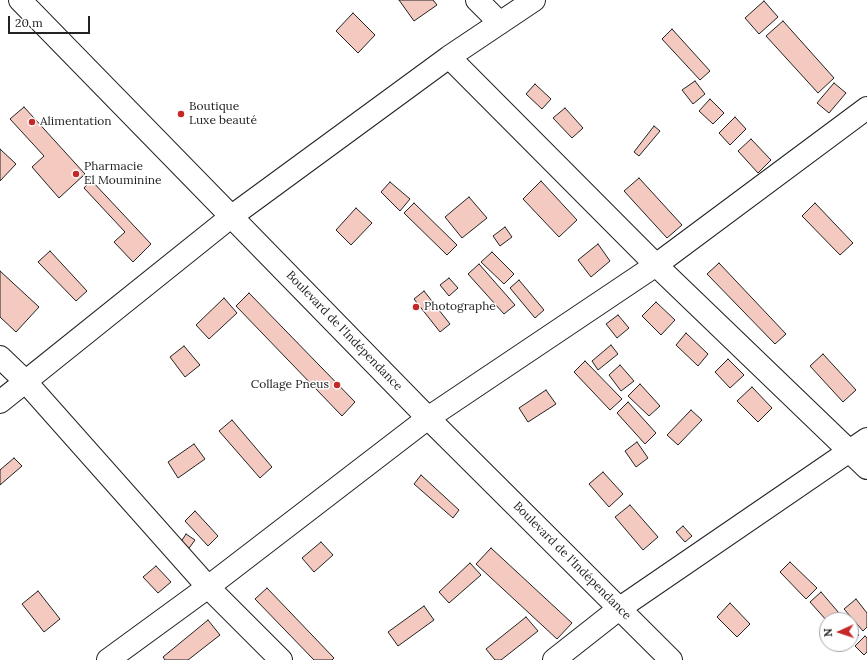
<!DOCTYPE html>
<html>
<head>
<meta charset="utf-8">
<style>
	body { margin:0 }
	#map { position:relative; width:867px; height:660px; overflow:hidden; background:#fff; font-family:Lora,serif }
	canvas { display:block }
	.north { position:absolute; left:819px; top:612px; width:40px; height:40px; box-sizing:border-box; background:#fff; border:1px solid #a7a7a7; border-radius:50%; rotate:267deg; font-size:11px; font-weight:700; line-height:16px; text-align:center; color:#222 }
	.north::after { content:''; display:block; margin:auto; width:14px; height:18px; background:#c62828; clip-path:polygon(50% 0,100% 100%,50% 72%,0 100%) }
	.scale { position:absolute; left:8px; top:16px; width:82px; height:18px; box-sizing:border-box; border:2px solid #222; border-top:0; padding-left:5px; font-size:12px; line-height:14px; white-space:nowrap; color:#222; -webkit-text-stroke:3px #fff; paint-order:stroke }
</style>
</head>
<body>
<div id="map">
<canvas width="867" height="660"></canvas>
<div class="north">N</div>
<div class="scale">20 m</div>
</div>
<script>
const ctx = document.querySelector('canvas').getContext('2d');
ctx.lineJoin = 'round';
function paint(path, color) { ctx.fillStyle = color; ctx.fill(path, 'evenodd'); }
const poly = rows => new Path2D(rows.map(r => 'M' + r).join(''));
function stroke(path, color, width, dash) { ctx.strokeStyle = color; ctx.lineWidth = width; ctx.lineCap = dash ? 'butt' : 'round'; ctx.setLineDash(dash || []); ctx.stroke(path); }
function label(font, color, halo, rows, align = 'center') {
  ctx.font = font + ' Lora,serif'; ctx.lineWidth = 3; ctx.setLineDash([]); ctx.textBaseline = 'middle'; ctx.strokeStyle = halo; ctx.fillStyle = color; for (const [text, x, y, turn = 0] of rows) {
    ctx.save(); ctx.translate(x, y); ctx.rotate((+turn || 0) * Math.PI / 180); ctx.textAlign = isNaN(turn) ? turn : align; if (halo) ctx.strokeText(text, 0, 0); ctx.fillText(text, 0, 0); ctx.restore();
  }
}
const building = poly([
	[399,0,433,0,437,5,414,21,399,0],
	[764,1,778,17,759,34,745,18,764,1],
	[353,13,375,35,358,53,336,31,353,13],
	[783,21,834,78,818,93,766,36,783,21],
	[672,29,710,71,700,80,662,39,672,29],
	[695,81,705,94,693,104,682,90,695,81],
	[834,83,846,93,829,113,817,103,834,83],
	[535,84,551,99,542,109,526,94,535,84],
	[710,99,724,113,713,124,699,111,710,99],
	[24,107,85,174,59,198,32,167,44,156,10,119,24,107],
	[565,108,583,128,572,138,553,118,565,108],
	[735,117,746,129,730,145,719,133,735,117],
	[654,126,660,131,639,156,634,152,654,126],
	[751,139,771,160,758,173,738,151,751,139],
	[0,149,16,164,0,181,0,149],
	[639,178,682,225,667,238,624,191,639,178],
	[91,180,151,244,133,262,114,242,125,232,84,188,91,180],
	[541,181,577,220,559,237,523,199,541,181],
	[390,182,410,199,400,211,381,192,390,182],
	[469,197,487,218,462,238,445,217,469,197],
	[414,203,457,245,447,255,404,213,414,203],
	[815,203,853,243,840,255,802,216,815,203],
	[356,208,372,223,351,245,336,230,356,208],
	[505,227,512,237,500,246,493,236,505,227],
	[598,244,610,261,591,277,578,260,598,244],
	[50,251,87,291,76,301,38,262,50,251],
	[492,252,514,274,504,284,481,262,492,252],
	[719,263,786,334,775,344,707,274,719,263],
	[479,264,515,305,504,314,468,274,479,264],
	[0,271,39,307,16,332,0,317,0,271],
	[449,278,458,288,449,296,440,285,449,278],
	[519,280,544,310,535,318,510,288,519,280],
	[424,291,450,324,440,332,414,299,424,291],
	[249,293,355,402,342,416,236,306,249,293],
	[224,298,237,313,209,339,196,325,224,298],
	[656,302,675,320,661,335,642,316,656,302],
	[618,315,629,328,617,338,606,324,618,315],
	[686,333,708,354,698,366,676,345,686,333],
	[611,345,618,354,598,370,592,361,611,345],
	[184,346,200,365,185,377,170,357,184,346],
	[823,354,856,390,843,402,810,366,823,354],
	[728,359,744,375,730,388,715,372,728,359],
	[585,361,622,399,610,410,574,372,585,361],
	[620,365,634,381,621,391,609,375,620,365],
	[640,384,660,406,649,416,628,396,640,384],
	[752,387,772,408,758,422,737,401,752,387],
	[546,390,556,404,528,422,519,408,546,390],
	[628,402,656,433,645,444,617,413,628,402],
	[691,410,702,420,678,445,667,435,691,410],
	[232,420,272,467,260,478,219,431,232,420],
	[637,442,648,458,636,467,625,451,637,442],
	[194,444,205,459,178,478,168,462,194,444],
	[14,458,22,466,0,485,0,470,14,458],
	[603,472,623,494,609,507,589,484,603,472],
	[421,475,459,510,453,518,414,484,421,475],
	[630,505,658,537,643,550,615,517,630,505],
	[195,511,218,536,208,546,185,521,195,511],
	[683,526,692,536,685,542,676,532,683,526],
	[186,534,195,540,187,551,179,545,186,534],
	[321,542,333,555,314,572,302,558,321,542],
	[491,548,572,623,557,639,476,564,491,548],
	[790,562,817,588,806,599,780,572,790,562],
	[470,563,481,575,449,603,439,592,470,563],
	[156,566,171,582,158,593,143,577,156,566],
	[267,588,334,658,332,660,314,660,255,599,267,588],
	[38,591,60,619,44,632,22,604,38,591],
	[821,592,845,620,827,620,827,621,810,602,821,592],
	[856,599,867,613,867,627,863,631,844,609,856,599],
	[730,603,750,624,737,637,717,617,730,603],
	[424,606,434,620,398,646,388,632,424,606],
	[526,617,538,631,501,660,495,660,486,649,526,617],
	[208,620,220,635,188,660,165,660,163,657,208,620],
	[851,626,859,635,851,642,851,626],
	[865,636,867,638,867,652,864,655,855,646,865,636]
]);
const street = poly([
	[477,0,500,23],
	[449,57,656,265,867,468],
	[0,357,25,381,208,587,281,660],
	[0,402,232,216,449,57,534,0],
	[108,660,208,587,428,418,656,265,867,108],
	[554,660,620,608,867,439]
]);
const highway = poly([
	[20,0,428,418,671,660]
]);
const markers = [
	[181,114,4,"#c62828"],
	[32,122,4,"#c62828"],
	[76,174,4,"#c62828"],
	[416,307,4,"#c62828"],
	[337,385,4,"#c62828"]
];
const poiNames = [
	["Boutique",189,107],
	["Luxe beauté",189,121],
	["Alimentation",40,122],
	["Pharmacie",84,167],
	["El Mouminine",84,181],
	["Photographe",424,307],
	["Collage Pneus",329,385,"right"]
];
const streetNames = [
	["Boulevard de l'Indépendance",344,331,46],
	["Boulevard de l'Indépendance",572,561,45]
];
paint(building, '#f3c9c0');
stroke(building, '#222', 1);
stroke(street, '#222', 24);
stroke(highway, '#222', 24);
stroke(street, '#fff', 22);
stroke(highway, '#fff', 22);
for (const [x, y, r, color] of markers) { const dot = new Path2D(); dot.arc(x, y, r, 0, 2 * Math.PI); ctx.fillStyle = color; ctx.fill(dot); stroke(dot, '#fff', 1.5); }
label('12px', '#222', '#fff', poiNames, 'left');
label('12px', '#222', '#fff', streetNames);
</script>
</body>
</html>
